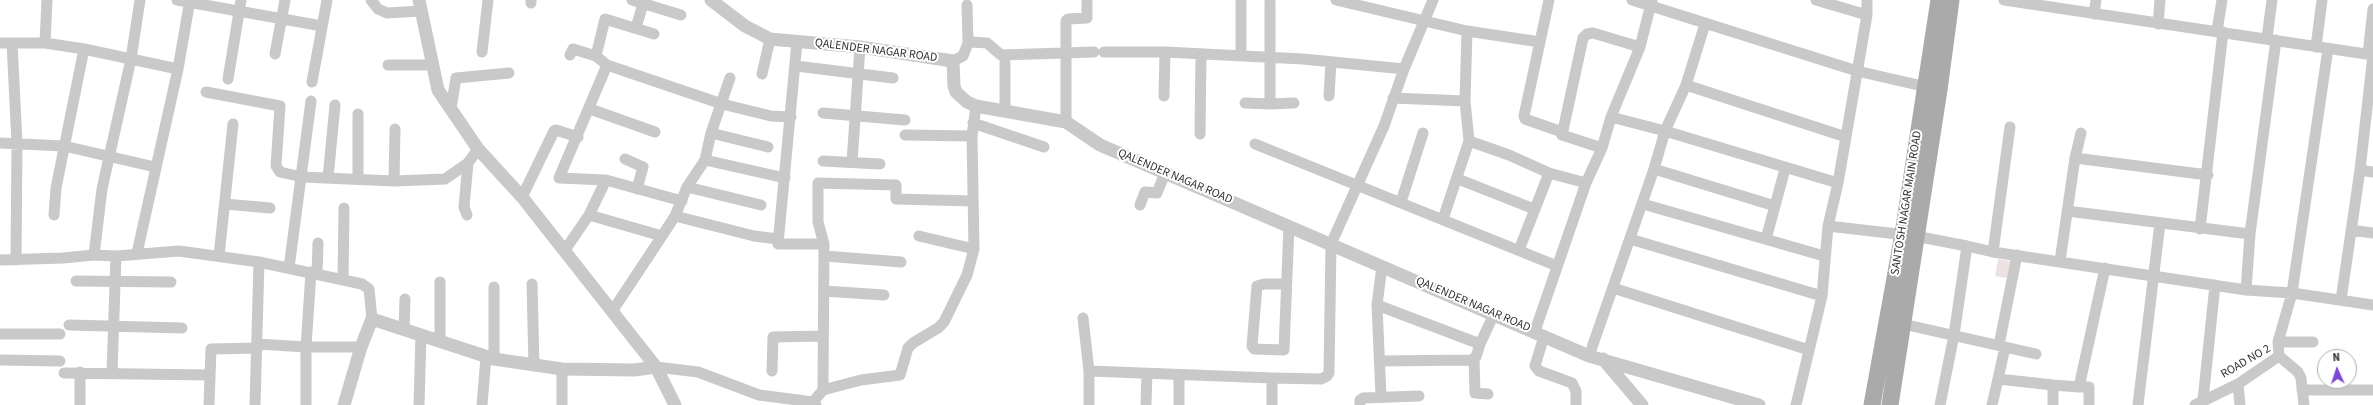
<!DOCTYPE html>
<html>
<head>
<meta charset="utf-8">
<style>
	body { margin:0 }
	#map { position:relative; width:2373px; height:405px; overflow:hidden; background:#fff; font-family:"Source Sans 3",sans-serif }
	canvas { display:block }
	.north { position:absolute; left:2317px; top:349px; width:40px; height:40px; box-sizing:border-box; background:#fff; border:1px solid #adadad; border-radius:50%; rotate:357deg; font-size:11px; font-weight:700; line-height:16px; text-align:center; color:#323232 }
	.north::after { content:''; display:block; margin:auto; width:14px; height:18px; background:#7e47d5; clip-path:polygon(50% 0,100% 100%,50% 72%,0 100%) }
</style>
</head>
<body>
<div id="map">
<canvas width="2373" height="405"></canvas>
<div class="north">N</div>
</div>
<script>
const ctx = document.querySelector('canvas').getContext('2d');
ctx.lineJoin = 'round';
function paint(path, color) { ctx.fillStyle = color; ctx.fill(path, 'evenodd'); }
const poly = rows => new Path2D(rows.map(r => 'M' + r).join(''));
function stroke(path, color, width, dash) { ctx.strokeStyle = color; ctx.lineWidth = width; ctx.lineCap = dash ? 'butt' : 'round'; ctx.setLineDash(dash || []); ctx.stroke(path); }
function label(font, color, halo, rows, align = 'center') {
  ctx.font = font + ' "Source Sans 3",sans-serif'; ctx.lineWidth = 4; ctx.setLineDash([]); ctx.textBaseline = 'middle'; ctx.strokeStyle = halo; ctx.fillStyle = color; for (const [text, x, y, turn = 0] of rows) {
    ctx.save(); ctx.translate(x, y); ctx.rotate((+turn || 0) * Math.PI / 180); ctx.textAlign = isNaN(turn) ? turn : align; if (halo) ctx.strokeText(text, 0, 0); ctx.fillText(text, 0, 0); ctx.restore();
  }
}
const green = poly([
	[1998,259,2010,261,2007,278,1995,276]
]);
const minor = poly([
	[177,0,322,26],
	[371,0,378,9,387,13,421,11],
	[632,0,681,15],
	[1336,0,1467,31,1540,42],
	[1549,0,1524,116,1525,119,1562,132],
	[1632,0,1857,71,1931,88],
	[1816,0,1867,15],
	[2004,0,2031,4,2031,0],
	[531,3,531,0],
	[2031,4,2373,55,2360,170,2341,300],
	[967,5,968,43],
	[2094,14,2096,0],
	[2158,24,2160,0],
	[636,28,644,0],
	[1467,31,1465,101,1469,141,1509,155,1549,173,1586,183],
	[2217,31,2222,0],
	[2267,38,2272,0],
	[797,42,778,244,824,244,823,390],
	[0,43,45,43,84,49,178,69],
	[12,43,17,143,16,260],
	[45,43,47,0],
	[2316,47,2322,0],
	[482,52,488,0],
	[1104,52,1165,52,1303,59,1404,69],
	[275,54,285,0],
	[2368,54,2373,9],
	[570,55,573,49,596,56],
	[1241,56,1241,1],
	[953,61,963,56,968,43,973,42,987,43,1001,55,1094,52],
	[388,65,433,65],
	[607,65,596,56,605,19,654,34],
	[796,66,893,78],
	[762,74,770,39],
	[228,79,241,0],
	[312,82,327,0],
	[1686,85,1846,137],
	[206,92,280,106,276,166,280,172,302,177,394,181,445,179,468,163,478,149],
	[1164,96,1165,52],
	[1329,96,1331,62],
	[1393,98,1465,101],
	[1245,103,1270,104,1270,2],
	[1270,104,1294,103],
	[451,108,456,78,509,73],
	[590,109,655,132],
	[1005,111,1005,63],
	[823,113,905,120],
	[1611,117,1665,131,1838,183],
	[1066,122,1066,21,1068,19,1087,18,1087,0],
	[973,123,1044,147],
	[711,133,768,147],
	[1200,134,1201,54],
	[905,135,972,136],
	[0,143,64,146,155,167],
	[1255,144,1557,266],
	[1602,148,1562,135,1583,38,1587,34,1593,33,1640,47],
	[2075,158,2208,175],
	[625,159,643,167,637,189],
	[705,160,785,178],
	[823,161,880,164],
	[852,162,860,47],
	[1654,169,1775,206],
	[2360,170,2373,172],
	[328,178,335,105],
	[358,179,358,114],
	[1458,179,1534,209],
	[394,181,395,129],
	[687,187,761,205],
	[522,197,554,131,556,130,578,137],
	[682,201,606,180,559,178,607,65,722,104,771,116,791,117],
	[1401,202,1423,133],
	[225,204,270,208],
	[1643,204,1824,256],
	[1140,205,1145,192,1157,193,1165,173],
	[2067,211,2250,234],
	[54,215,56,188,84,49],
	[467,215,464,207,468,163],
	[589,215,662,236,675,216,687,187,705,160,711,133,730,78],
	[675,216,754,236,778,239],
	[1443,219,1469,141],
	[1828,226,1915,236,1967,246,1954,335,1940,405],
	[2200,229,2223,32],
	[2351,230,2373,233],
	[919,236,974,249],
	[1630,239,1822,296],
	[1766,239,1785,169],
	[824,244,818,222,818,183,896,185,896,199,972,201],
	[1967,246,1993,252,2246,290,2292,293,2373,305],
	[565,250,589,215,606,180],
	[1519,250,1549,173],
	[1993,252,2010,127],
	[137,253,178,69,190,0],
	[94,255,102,189,131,59,140,0],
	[219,256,233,124],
	[825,256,901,262],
	[0,260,63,258,94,255,116,256,179,251,259,262,362,284,369,289,372,319],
	[2060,261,2075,158,2081,133],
	[289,268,311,101],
	[317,274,318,243],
	[343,280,344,208],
	[76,281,171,282],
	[440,282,440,341],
	[532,284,534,365],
	[1286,284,1264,284,1257,286,1252,346,1254,349,1284,350,1289,226],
	[494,287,494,359],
	[1613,288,1809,350],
	[2246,290,2250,234,2276,40],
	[824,291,884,295],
	[1377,305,1480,344,1494,314],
	[613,310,662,236],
	[1083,318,1089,371],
	[1903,324,2036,354],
	[69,325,182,328],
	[404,329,405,299],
	[1535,331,1586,183,1602,148,1611,117,1640,47,1652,0],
	[0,334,60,334],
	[1544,336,1535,366,1539,371,1572,383,1576,391,1576,405],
	[2278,342,2313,342],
	[258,344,306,347,361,347],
	[1999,345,2017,255],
	[1589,356,1654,169,1665,131,1686,85,1705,24],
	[2279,356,2278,342,2292,293,2328,49],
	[1474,359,1475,393,1488,394],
	[0,360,60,361],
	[1380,361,1471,360,1476,357,1480,344],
	[656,367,698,372,759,395,813,402,816,405],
	[562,369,562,405],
	[772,371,773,337,823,336],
	[80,372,80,405],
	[64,373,210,375],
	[112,373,116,256],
	[1998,379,2005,347],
	[2238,384,2240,405],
	[2053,385,2079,387],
	[2302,390,2373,390],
	[1381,396,1377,305,1382,266],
	[2203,400,2215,285],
	[813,402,823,390,861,380,900,375,908,348,913,343,938,328,944,322,967,275,974,249,972,136,976,106],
	[209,405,211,349,258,348],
	[255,405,259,262],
	[306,405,306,347,311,272],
	[419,405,421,334],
	[482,405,486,357],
	[1089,405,1089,371,1272,378,1321,379,1327,376,1329,373,1331,244,1384,126,1404,69,1433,0],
	[1146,405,1147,374],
	[1179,405,1179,375],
	[1272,405,1272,378],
	[1360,405,1360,400,1363,398,1419,396],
	[1796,405,1822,296,1828,226,1838,183,1867,15,1867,0],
	[1992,405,1998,379,2053,385,2053,405],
	[2089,405,2089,387,2079,387,2105,268],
	[2138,405,2160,223],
	[2195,405,2238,384,2279,356,2298,372,2301,378,2304,405]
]);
const tertiary = poly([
	[419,0,438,90,478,149,522,197,656,367,675,405],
	[711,0,745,26,770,39,860,47,953,61,954,86,956,92,967,102,976,106,1066,122,1100,145,1589,356,1759,405],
	[1603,359,1642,405],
	[344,405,361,347,372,319,494,359,562,369,634,370,656,367]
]);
const primary = poly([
	[1872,405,1903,234,1939,0],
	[1890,405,1939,90,1951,0]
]);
const streetNames = [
	["QALENDER NAGAR ROAD",876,51,7],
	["QALENDER NAGAR ROAD",1175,177,23],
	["SANTOSH NAGAR MAIN ROAD",1907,203,-81],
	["QALENDER NAGAR ROAD",1473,305,23],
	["ROAD NO 2",2246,362,-30]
];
paint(green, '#ede2e2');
stroke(minor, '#c9c9c9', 11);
stroke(tertiary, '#c9c9c9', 13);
stroke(primary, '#aaa', 17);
label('12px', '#323232', '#fff', streetNames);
</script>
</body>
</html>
